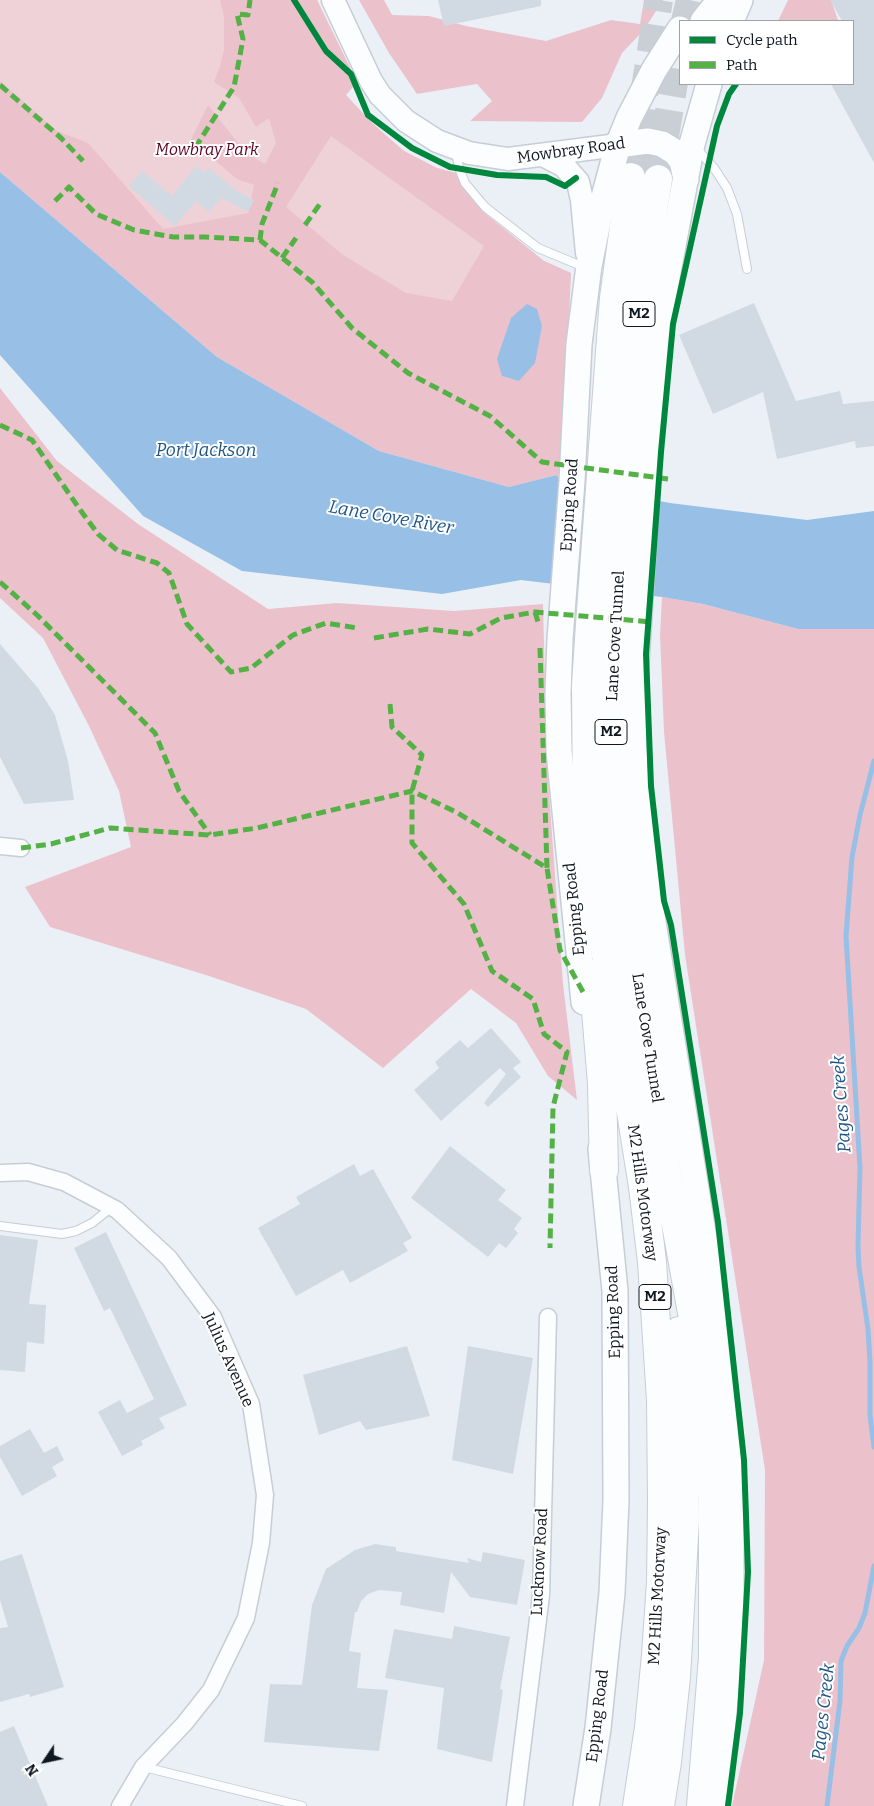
<!DOCTYPE html>
<html>
<head>
<meta charset="utf-8">
<style>
	body { margin:0 }
	#map { position:relative; width:874px; height:1806px; overflow:hidden; background:#ebf0f6; font-family:Bitter,serif }
	canvas { display:block }
	.legend { position:absolute; left:679px; top:20px; width:175px; height:65px; box-sizing:border-box; background:#fff; border:1px solid #9fa2a6; margin:0; padding:6px 9px; list-style:none; font-size:15px; color:#0f1720 }
	.legend li { display:flex; align-items:center; gap:10px; height:25px }
	.legend b { width:25px; border:1px solid #9fa2a6 }
	.north { position:absolute; left:20px; top:1736px; width:50px; height:50px; -webkit-text-stroke:4px #fff; paint-order:stroke; rotate:236deg; font-size:14px; font-weight:700; line-height:20px; text-align:center; color:#0f1720 }
	.north::after { content:''; display:block; margin:auto; width:18px; height:22px; background:#0f1720; clip-path:polygon(50% 0,100% 100%,50% 72%,0 100%) }
</style>
</head>
<body>
<div id="map">
<canvas width="874" height="1806"></canvas>
<ul class="legend">
<li><b style="height:6px;background:#00873e"></b>Cycle path</li>
<li><b style="height:6px;background:#54b145"></b>Path</li>
</ul>
<div class="north">N</div>
</div>
<script>
const ctx = document.querySelector('canvas').getContext('2d');
ctx.lineJoin = 'round';
function paint(path, color) { ctx.fillStyle = color; ctx.fill(path, 'evenodd'); }
const poly = rows => new Path2D(rows.map(r => 'M' + r).join(''));
function stroke(path, color, width, dash) { ctx.strokeStyle = color; ctx.lineWidth = width; ctx.lineCap = dash ? 'butt' : 'round'; ctx.setLineDash(dash || []); ctx.stroke(path); }
function label(font, color, halo, rows, align = 'center') {
  ctx.font = font + ' Bitter,serif'; ctx.lineWidth = 4; ctx.setLineDash([]); ctx.textBaseline = 'middle'; ctx.strokeStyle = halo; ctx.fillStyle = color; for (const [text, x, y, turn = 0] of rows) {
    ctx.save(); ctx.translate(x, y); ctx.rotate((+turn || 0) * Math.PI / 180); ctx.textAlign = isNaN(turn) ? turn : align; if (halo) ctx.strokeText(text, 0, 0); ctx.fillText(text, 0, 0); ctx.restore();
  }
}
const green = poly([
	[0,0,317,0,357,82,346,95,372,123,404,151,437,168,456,173,482,211,544,261,571,273,555,475,509,487,0,172]
]);
const forest = poly([
	[220,0,317,0,357,82,346,95,372,123,404,151,437,168,456,173,482,211,544,261,571,273,562,482,555,475,509,487,379,451,217,357,0,172,0,81,57,131,88,143,163,229,248,213,254,185,237,179,191,140,208,105,245,152,265,164,276,143,269,118,256,127,239,98,214,82,220,66,224,50,224,16],
	[331,136,484,246,452,301,406,293,343,255,286,207],
	[359,0,384,0,392,15,429,16,466,26,546,41,611,20,640,24,644,0,663,0,644,30,622,53,602,98,582,122,470,121,492,101,477,84,417,94,389,53],
	[788,0,831,0,838,20,778,21],
	[0,388,57,461,138,524,268,609,337,603,454,611,543,604,547,766,563,984,577,1100,548,1076,516,1023,471,989,383,1068,306,1009,209,976,50,927,25,887,131,847,119,791,89,726,43,638,0,598],
	[662,597,703,604,798,629,874,629,874,1806,732,1806,764,1660,765,1470,685,955,664,732,660,635]
]);
const water = poly([
	[0,172,217,357,379,451,509,487,556,475,562,482,670,503,807,520,874,511,874,629,798,629,703,604,662,597,521,580,442,594,242,571,143,516,0,355],
	[527,304,537,309,542,326,535,363,519,381,502,376,497,359,511,318]
]);
const stream = poly([
	[874,761,860,815,852,857,846,936,860,1168,858,1246,859,1267,868,1329,870,1362,870,1415,874,1447],
	[827,1806,840,1701,841,1661,847,1646,859,1628,865,1613,874,1566]
]);
const building = poly([
	[438,0,541,0,541,6,444,26],
	[830,0,874,0,874,163,831,84,853,84,853,21,842,21],
	[196,166,205,173,209,168,234,189,254,200,248,212,221,198,209,212,196,201,175,226,129,186,142,171,172,196],
	[754,303,796,401,840,391,843,404,874,401,874,446,856,448,855,441,777,459,763,392,713,414,679,335],
	[0,644,38,688,55,715,68,761,74,800,24,804,0,757],
	[491,1028,521,1062,513,1068,521,1077,488,1107,484,1103,506,1074,500,1068,441,1121,414,1090,439,1068,435,1062,460,1040,468,1048],
	[450,1146,506,1190,498,1200,522,1218,514,1229,518,1233,506,1248,499,1243,488,1257,411,1198],
	[354,1164,360,1176,373,1169,412,1238,403,1243,408,1251,350,1283,343,1270,296,1296,258,1228,300,1204,296,1197],
	[106,1232,187,1405,159,1418,165,1428,141,1441,143,1445,122,1456,98,1412,120,1400,127,1413,154,1399,110,1308,104,1311,74,1248],
	[0,1235,38,1240,29,1304,46,1305,44,1344,27,1342,25,1372,0,1370],
	[407,1346,430,1416,366,1430,360,1421,319,1435,303,1375],
	[468,1346,533,1358,513,1474,452,1460],
	[30,1429,44,1453,57,1446,64,1460,52,1467,57,1476,22,1496,0,1457,0,1446],
	[375,1544,396,1547,396,1551,469,1563,467,1558,481,1562,483,1552,525,1560,517,1605,470,1597,451,1572,444,1613,400,1605,402,1592,379,1590,368,1594,361,1601,357,1612,355,1612,349,1651,361,1653,357,1688,388,1690,379,1751,264,1742,270,1684,302,1685,312,1605,326,1569,355,1550],
	[22,1554,64,1687,30,1697,29,1694,0,1702,0,1628,8,1627,0,1600,0,1561],
	[454,1626,510,1637,500,1689,503,1690,492,1762,437,1749,444,1688,385,1678,394,1629,452,1639],
	[14,1726,36,1778,48,1806,0,1806,0,1732]
]);
const motorwayTunnel = poly([
	[685,21,690,0],
	[631,177,659,0],
	[658,179,680,46]
]);
const service = poly([
	[697,149,714,168,727,188,737,214,747,269],
	[456,152,459,168,465,183,485,207,538,248,584,267],
	[0,1226,62,1234,76,1231,92,1223,112,1207],
	[144,1767,302,1806]
]);
const minor = poly([
	[0,846,21,848],
	[0,1173,28,1172,64,1182,117,1210,169,1258,213,1317,251,1404,265,1495,261,1543,246,1618,211,1690,184,1724,143,1767,120,1806],
	[515,1806,541,1595,548,1317]
]);
const secondary = poly([
	[333,0,371,81,380,95,406,121,437,141,469,153,508,159,618,145],
	[543,155,564,166,578,182,582,200,587,253]
]);
const primary = poly([
	[703,21,720,0],
	[731,21,740,0],
	[709,84,692,144,662,304,649,451,634,695,634,740,636,787,648,891,710,1276,721,1350,728,1424,731,1490,731,1595,728,1670,718,1772,712,1806],
	[618,145,648,141,662,144,675,152,682,161,686,179],
	[584,1002,559,751,558,694,560,639,572,481,579,344,589,266,600,212,618,145,629,118,654,70,680,29],
	[586,1806,598,1728,612,1593,616,1500,615,1291,601,1149]
]);
const motorway = poly([
	[658,179,644,265,631,391,612,688,611,740,614,804,630,937,668,1180,698,1346,706,1407,713,1499,713,1657,701,1806],
	[587,791,596,881,605,949,643,1187,652,1262,661,1400,662,1504,661,1582,656,1655,649,1727,637,1806],
	[587,809,586,685,590,625,614,298,631,177],
	[593,974,602,1084,604,1170],
	[660,1806,667,1762,676,1677,685,1520,684,1439,679,1331]
]);
const quiet = poly([
	[0,85,61,138,83,161],
	[195,148,234,87,243,39,237,14,248,15,250,0],
	[55,201,69,187,96,214,134,230,173,237,205,237,260,240,312,282,352,328,408,373,490,416,542,462,668,479],
	[305,225,322,201],
	[260,240,262,224,278,183],
	[282,258,296,238],
	[0,425,32,440,81,511,98,534,117,550,157,563,169,573,187,624,231,672,251,668,293,635,326,623,357,628],
	[0,582,37,615,155,733,179,791,210,835],
	[535,612,538,622],
	[374,638,428,629,470,634,501,618,535,612,652,622],
	[540,648,547,868],
	[390,704,392,727,422,755,412,791,412,843,464,904,492,971,533,999,544,1034,567,1052,553,1107,550,1248],
	[21,848,51,844,110,828,210,835,257,828,412,791,458,813,547,868,560,950,583,992]
]);
const cycleway = poly([
	[294,0,326,51,351,74,368,115,412,148,450,167,497,175,546,177,565,186,576,178],
	[728,1806,740,1713,748,1572,744,1460,718,1222,671,925,664,901,651,786,646,654,661,452,673,324,717,126,729,94,736,84]
]);
const shields = [
	[639,314,32],
	[611,732,32],
	[655,1297,32]
];
const shieldNames = [
	["M2",639,314],
	["M2",611,732],
	["M2",655,1297]
];
const parkNames = [
	["Mowbray Park",207,151]
];
const streetNames = [
	["Mowbray Road",571,151,-8],
	["Epping Road",570,505,-86],
	["Lane Cove Tunnel",616,636,-87],
	["Epping Road",575,909,-96],
	["Lane Cove Tunnel",647,1038,81],
	["M2 Hills Motorway",642,1193,82],
	["Epping Road",614,1312,-92],
	["Julius Avenue",228,1360,66],
	["Lucknow Road",540,1562,-87],
	["M2 Hills Motorway",658,1596,-87],
	["Epping Road",598,1716,-83]
];
const waterNames = [
	["Port Jackson",206,451],
	["Lane Cove River",391,518,10],
	["Pages Creek",842,1104,-94],
	["Pages Creek",824,1712,-84]
];
paint(green, '#eed2d8');
paint(forest, '#ebc2cb');
paint(water, '#98bfe6');
stroke(stream, '#98bfe6', 5);
paint(building, '#d1dae3');
stroke(motorwayTunnel, '#cacfd6', 28, [28, 14]);
stroke(service, '#c6cdd5', 10);
stroke(minor, '#c6cdd5', 19);
stroke(secondary, '#c6cdd5', 25);
stroke(primary, '#c6cdd5', 28);
stroke(motorway, '#c6cdd5', 30);
stroke(service, '#fcfdfe', 8);
stroke(minor, '#fcfdfe', 16);
stroke(secondary, '#fcfdfe', 22);
stroke(primary, '#fcfdfe', 25);
stroke(motorway, '#fcfdfe', 28);
stroke(quiet, '#54b145', 5, [10, 5]);
stroke(cycleway, '#00873e', 6);
for (const [x, y, w] of shields) { const box = new Path2D(); box.roundRect(x - w / 2, y - 12.5, w, 25, 4); ctx.fillStyle = '#fff'; ctx.fill(box); stroke(box, '#0f1720', 1); }
label('bold 15px', '#0f1720', null, shieldNames);
label('italic 16px', '#5e0021', '#fff', parkNames);
label('16px', '#0f1720', '#fff', streetNames);
label('italic 18px', '#1d5587', '#fff', waterNames);
</script>
</body>
</html>
